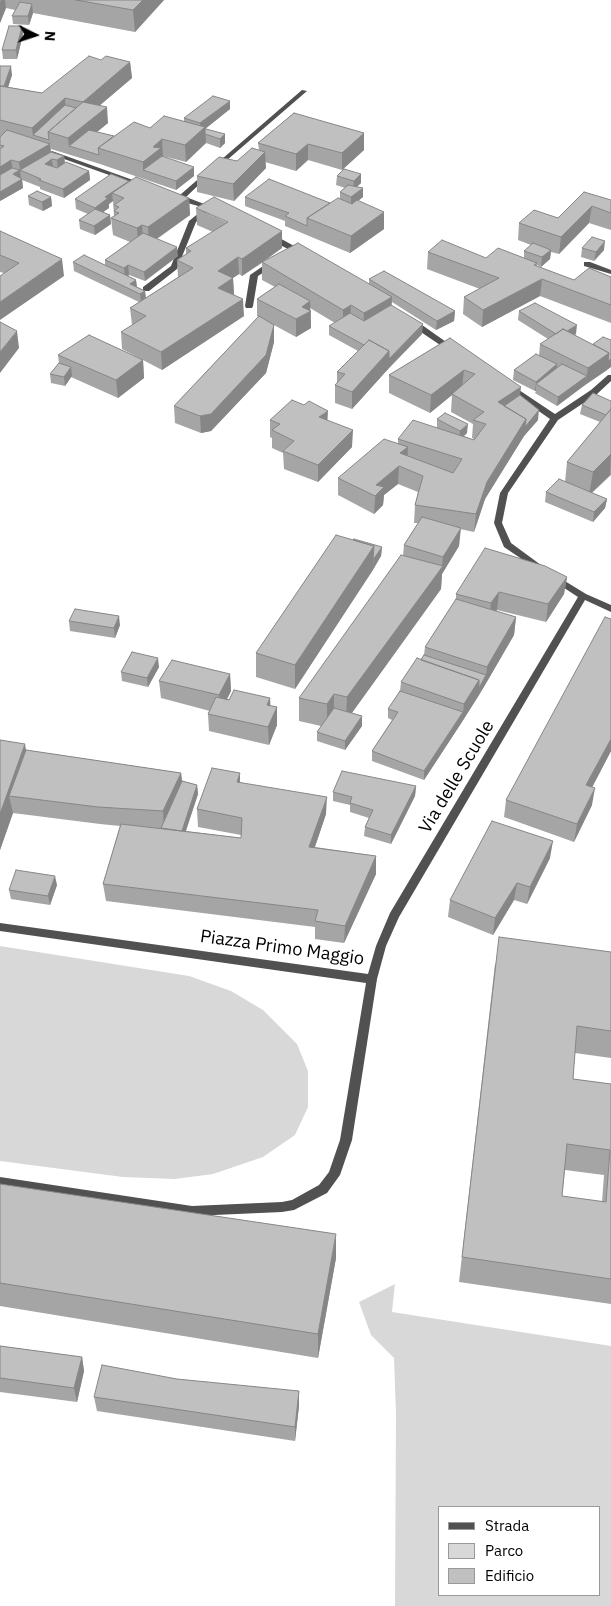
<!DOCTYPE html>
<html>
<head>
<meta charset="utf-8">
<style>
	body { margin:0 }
	#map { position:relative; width:611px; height:1606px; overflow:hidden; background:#fff; font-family:"IBM Plex Sans",sans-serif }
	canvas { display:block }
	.legend { position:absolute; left:438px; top:1506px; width:162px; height:90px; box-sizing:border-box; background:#fff; border:1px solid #999; margin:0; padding:6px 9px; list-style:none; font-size:15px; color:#000 }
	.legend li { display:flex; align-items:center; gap:10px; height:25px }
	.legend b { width:25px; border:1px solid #999 }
	.north { position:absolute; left:10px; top:10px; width:50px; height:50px; -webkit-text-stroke:4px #fff; paint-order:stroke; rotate:94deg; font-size:14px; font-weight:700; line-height:20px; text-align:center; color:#000 }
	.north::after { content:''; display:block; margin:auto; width:18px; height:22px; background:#000; clip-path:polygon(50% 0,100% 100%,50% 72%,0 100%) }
</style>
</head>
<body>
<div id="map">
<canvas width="611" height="1606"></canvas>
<ul class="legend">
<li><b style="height:6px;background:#515151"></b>Strada</li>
<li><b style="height:14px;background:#d8d8d8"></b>Parco</li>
<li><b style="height:14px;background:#c0c0c0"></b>Edificio</li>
</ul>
<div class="north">N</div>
</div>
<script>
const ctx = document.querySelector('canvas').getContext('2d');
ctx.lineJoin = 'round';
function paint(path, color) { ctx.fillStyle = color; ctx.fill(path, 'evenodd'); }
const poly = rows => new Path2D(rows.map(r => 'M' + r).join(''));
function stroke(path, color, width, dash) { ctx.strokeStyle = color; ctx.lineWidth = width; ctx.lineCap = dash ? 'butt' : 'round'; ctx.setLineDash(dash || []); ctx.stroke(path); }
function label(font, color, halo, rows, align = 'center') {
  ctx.font = font + ' "IBM Plex Sans",sans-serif'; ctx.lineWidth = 4; ctx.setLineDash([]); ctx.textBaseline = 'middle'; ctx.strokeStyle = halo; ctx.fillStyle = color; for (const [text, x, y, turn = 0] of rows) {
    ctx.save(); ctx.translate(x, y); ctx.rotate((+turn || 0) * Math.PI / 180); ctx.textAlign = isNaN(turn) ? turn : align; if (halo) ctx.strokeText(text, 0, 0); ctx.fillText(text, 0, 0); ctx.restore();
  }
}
const green = poly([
	[0,946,189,976,231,991,263,1010,297,1044,308,1071,308,1107,295,1135,263,1157,213,1174,175,1179,123,1177,0,1161],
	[395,1284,392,1312,611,1346,611,1606,395,1606,396,1414,394,1358,371,1335,359,1302],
	[600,1507,600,1595,440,1595,440,1507]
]);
const street = poly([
	[302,90,307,91,219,167,215,167,215,165,302,90],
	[52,151,144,184,146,185,140,186,50,154,49,153,52,151],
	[204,174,209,175,186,197,217,209,213,211,210,210,196,222,177,269,149,291,143,291,143,287,171,266,189,221,205,208,177,200,173,196,177,194,180,195,204,174],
	[268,235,274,235,307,253,306,255,300,255,268,239,268,235],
	[269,262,275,262,276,264,258,276,253,306,252,308,246,308,245,306,250,275,269,262],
	[584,262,590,262,611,270,611,274,584,266,584,262],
	[409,320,415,320,456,349,455,351,449,351,409,324,409,320],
	[608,375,611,375,611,381,597,394,558,420,508,493,502,523,511,543,545,568,544,570,538,570,504,547,494,523,500,493,550,419,506,388,507,386,513,386,555,414,591,390,608,375],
	[555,575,586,594,611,605,611,612,585,600,399,917,386,946,377,979,352,1140,340,1175,327,1193,294,1210,282,1212,192,1216,0,1187,0,1177,192,1206,282,1202,292,1200,319,1185,329,1172,340,1140,366,983,0,931,0,923,368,974,376,946,390,913,578,597,552,580,551,578,552,576,555,575]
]);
const wall = poly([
	[0,0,164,0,135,32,33,13,29,25,13,24,12,16,15,10,6,8,0,23],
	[23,34,17,59,3,59,2,50],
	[101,60,130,62,132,78,100,105,108,123,97,132,114,136,150,128,184,121,184,118,230,101,230,109,205,129,205,131,225,134,225,143,220,148,206,143,186,162,163,156,162,156,194,176,176,190,100,164,51,149,51,152,64,156,65,163,89,171,90,180,64,198,40,189,40,187,22,180,23,188,0,201,0,66,12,75,8,87,42,93],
	[294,113,364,150,342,170,308,160,296,171,265,162,266,168,234,201,197,192,197,176,237,161,259,150,258,143],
	[361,174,361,183,357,187,363,197,358,201,384,229,350,253,285,226,285,221,245,206,245,197,330,203,340,199,340,192,345,188,336,185,337,176],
	[129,181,129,182,189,198,190,215,157,239,178,256,145,281,129,275,128,276,136,280,137,287,145,291,146,298,178,277,177,260,186,254,186,248,213,232,197,225,196,208,282,248,263,262,369,284,369,279,455,311,454,321,436,330,392,302,391,305,422,334,389,368,352,409,335,403,335,385,337,384,337,372,358,351,329,335,329,326,335,323,310,308,310,310,311,311,311,328,296,337,274,325,274,342,266,373,211,431,201,433,175,423,174,406,258,317,257,316,257,299,275,287,262,280,262,263,242,276,239,274,233,278,234,294,244,316,162,370,122,349,121,332,132,325,130,308,139,302,74,271,73,262,105,265,105,260,130,242,113,235,111,218,114,216,113,201,109,204,109,208,103,212,110,215,111,224,95,235,80,229,79,220,88,214,76,209,75,199],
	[28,196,51,197,52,206,43,211,29,205],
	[611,200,611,230,589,223,559,254,551,252,550,259,541,267,537,265,537,266,574,280,611,277,611,323,540,296,482,327,463,314,464,297,480,289,427,269,428,252,486,258,524,258,524,251,531,245,518,240,519,223,558,218],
	[0,231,64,276,4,273,0,272],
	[582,248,604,250,594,261,581,257],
	[519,311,576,334,574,335,607,370,585,385,557,406,535,393,536,391,535,391,513,380,514,370,539,356,540,344,548,339,518,320],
	[450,338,520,395,538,420,524,436,485,499,474,532,460,529,459,546,442,574,441,589,352,713,362,716,362,726,345,750,317,741,317,732,321,726,299,721,299,698,403,556,404,545,418,523,414,523,415,505,418,492,398,484,384,495,383,505,374,514,338,495,338,478,398,444,398,439,437,427,437,419,467,433,464,436,474,440,474,439,472,438,473,424,451,412,452,395,430,413,389,393,389,375],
	[58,355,143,360,144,378,118,398,71,377,65,386,51,383,50,374,59,363],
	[611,401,611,475,592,493,607,499,605,508,593,522,545,502,546,492,565,482,567,462,600,422,580,414,582,405],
	[270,420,328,420,352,447,318,482,284,469,283,453,272,448,272,438,270,437],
	[353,540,382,547,381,556,295,689,256,677,256,653],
	[567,577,564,594,546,622,497,610,496,611,516,617,514,635,478,697,424,780,372,761,372,751,392,720,388,718,388,709,400,691,401,682,424,655,425,647,456,600,456,594],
	[611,619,611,751,592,787,592,805,574,842,504,817,506,800],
	[69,621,120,625,115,638,70,631],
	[159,667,148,687,122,681,121,672],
	[230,674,231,691,227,699,277,707,277,725,269,745,209,731,208,714,210,711,161,698,159,681],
	[0,740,26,750,181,773,182,781,197,785,198,794,186,831,241,838,241,835,198,827,197,809,240,782,326,814,315,847,376,856,376,874,344,943,315,939,315,927,106,901,103,884,120,826,100,824,13,813,0,850],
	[416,786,415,796,391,844,364,836,365,827,369,818,350,812,350,805,333,801,333,792],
	[550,858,527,904,514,900,493,935,448,917,450,900],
	[57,885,50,905,11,899,9,890],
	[611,952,611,1058,575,1053,573,1079,611,1084,611,1304,459,1282,495,964],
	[565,1170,604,1175,602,1202,562,1196],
	[0,1184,336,1258,318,1358,0,1306],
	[0,1346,82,1357,84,1371,77,1402,0,1392],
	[299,1391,299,1406,295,1441,97,1411,94,1397]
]);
const shadedWall = poly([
	[1,0,5,0,6,8,0,23,0,2],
	[143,0,164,0,135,32,133,10],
	[32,4,33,13,29,25,28,16],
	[22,26,23,34,17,59,16,50],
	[130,62,132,78,85,118,83,102],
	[11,66,12,75,3,103,2,94],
	[65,98,66,114,33,135,34,144,32,128],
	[230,101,230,109,205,129,206,143,186,162,185,145,201,131,200,123],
	[107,107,108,123,77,148,69,146,70,155,68,138],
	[364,133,364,150,342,170,342,153],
	[225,134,225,143,220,148,220,139],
	[162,139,163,156,143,170,143,162,153,147],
	[49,140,53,167,20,170,21,179,22,179,23,188,0,201,0,192,13,174,20,170,19,162,50,144],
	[308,144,308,160,296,171,296,154],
	[265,152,266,168,234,201,233,184],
	[64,156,65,165,58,169,57,160],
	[11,160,14,177,0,185,0,167],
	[194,167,194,176,176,190,176,181],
	[89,171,90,180,64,198,63,189],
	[361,174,361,183,353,190,354,181],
	[129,181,129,190,112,193,113,201,109,204,109,208,96,217,95,208,105,197],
	[363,188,363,197,351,206,351,197],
	[51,197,52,206,43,211,42,202],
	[189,198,190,215,149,244,148,227],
	[592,206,589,223,559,254,561,237],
	[384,212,384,229,350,253,351,236],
	[110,215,111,224,95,235,94,226],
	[142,225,143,242,138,245,137,228],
	[282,231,282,248,242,276,242,259],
	[605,241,604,250,594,261,596,252],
	[177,247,178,256,145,281,144,272],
	[551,250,550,259,541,267,542,257],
	[238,257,239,274,233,278,234,295,219,305,218,271],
	[62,259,64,276,0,320,0,302],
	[128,265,129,275,125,278,124,268],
	[542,279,540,296,482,327,483,310],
	[136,280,137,289,130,284],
	[145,291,146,300,141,303,140,294],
	[392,297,391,314,363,330,364,313],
	[243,299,244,316,162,370,161,352],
	[310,301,311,328,296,337,296,319,302,307],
	[351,305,350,323,343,327,343,310],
	[455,311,454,321,436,330,437,321],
	[423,324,422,334,389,368,352,409,352,392,389,351],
	[274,325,274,342,266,373,211,431,201,433,200,416],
	[577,325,576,334,558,345,559,336],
	[17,331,19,348,0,373,0,352],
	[609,353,611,359,611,367,607,370,585,385,588,368],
	[143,360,144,378,118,398,116,380],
	[557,364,556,374,536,384,536,391,535,391,536,382],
	[71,367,72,376,65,386,64,377],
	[464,370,462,387,452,394,452,395,430,413,431,395],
	[587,376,585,385,557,406,558,397],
	[521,387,519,404,497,410,498,402],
	[539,410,538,420,524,436,485,499,474,532,476,514,487,482,526,419],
	[328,411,327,428,319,417],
	[468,424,467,433,459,440,460,431],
	[353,430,352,447,318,482,318,465],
	[408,447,407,465,400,453],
	[611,454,610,475,589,495,593,472],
	[399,466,398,484,384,495,383,505,374,514,376,485],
	[607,499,605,508,593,522,594,512],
	[461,528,459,546,442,574,441,589,346,721,347,697,442,566,443,557],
	[374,546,373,570,295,689,295,665],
	[382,547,381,556,373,570,373,560],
	[567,577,564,594,546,622,548,604],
	[499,592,497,610,489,621,491,603],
	[119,616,120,625,115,638,114,628],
	[516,617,514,635,485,685,487,667],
	[158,658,159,667,148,687,147,678],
	[230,674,231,691,220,713,219,695],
	[486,675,485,685,462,722,464,704,479,680],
	[334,694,334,718,327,727,327,704],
	[270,698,271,715,267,705],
	[277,707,277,725,269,745,268,727],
	[463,712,462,722,424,780,424,771],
	[362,716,362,726,345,750,345,741],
	[611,739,611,751,584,803,586,785],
	[25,744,29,768,9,796,13,813,0,850,0,814],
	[181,773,183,790,164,829,163,811],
	[240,773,240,791,237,782],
	[197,785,198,794,180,848,179,839],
	[416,786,415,796,391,844,391,835],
	[595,788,592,805,574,842,577,824],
	[327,797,326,814,309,864,309,847],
	[553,841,550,858,527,904,530,887],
	[376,856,376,874,344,943,345,926],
	[55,876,57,885,50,905,48,896],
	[517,883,514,900,493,935,495,918],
	[336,1234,336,1258,318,1358,318,1334],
	[82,1357,84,1371,77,1402,74,1388],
	[299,1391,299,1406,295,1441,295,1427]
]);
const building = poly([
	[76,0,143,0,133,10,76,0],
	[20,2,32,4,28,16,12,16,20,2],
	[9,26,22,26,16,50,2,50,9,26],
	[89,56,101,60,106,56,130,62,83,102,65,98,32,128,0,120,0,86,42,93,89,56],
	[0,66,11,66,4,86,0,86,0,66],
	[213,96,230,101,200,123,184,118,213,96],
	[83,102,107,107,68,138,48,132,83,102],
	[65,105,76,108,48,132,49,140,33,135,65,105],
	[294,113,364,133,342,153,308,144,296,154,258,143,294,113],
	[164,116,205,127,185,145,162,139,153,147,161,148,143,162,98,148,134,122,150,128,164,116],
	[206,129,225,134,220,139,205,134,205,131,206,129],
	[7,130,50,144,19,162,11,160,0,167,0,149,4,146,0,145,0,137,7,130],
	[89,130,114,136,98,148,99,155,69,146,89,130],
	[252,148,265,152,233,184,197,176,219,157,237,161,252,148],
	[51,152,64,156,57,160,52,159,45,164,57,168,66,162,89,171,63,189,39,180,41,179,20,170,51,152],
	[162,156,194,167,176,181,143,170,162,156],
	[12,168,20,170,13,174,22,179,0,192,0,175,12,168],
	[344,169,361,174,354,181,337,176,344,169],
	[111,174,129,181,105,197,108,198,95,208,75,199,111,174],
	[136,177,189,198,148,227,142,225,137,228,111,218,119,213,114,211,119,207,114,205,124,198,112,193,136,177],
	[269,179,330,203,307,218,307,226,285,216,289,213,245,197,269,179],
	[348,185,363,188,351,197,340,192,348,185],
	[37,191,51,197,42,202,28,196,37,191],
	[584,192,611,200,611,213,592,206,561,237,519,223,534,210,558,218,584,192],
	[214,197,282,231,242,259,238,257,218,271,233,278,218,288,243,299,161,352,121,332,146,316,130,308,193,268,177,260,191,251,186,248,228,222,196,208,214,197],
	[338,198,352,204,357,200,384,212,351,236,307,218,338,198],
	[95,209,110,215,94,226,79,220,95,209],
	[0,231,62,259,0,302,0,276,19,263,0,255,0,231],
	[143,233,177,247,144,272,128,265,124,268,105,260,143,233],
	[592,237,605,241,596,252,582,248,592,237],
	[442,240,486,258,498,248,537,263,534,265,574,280,589,268,611,277,611,305,542,279,483,310,464,297,499,278,428,252,442,240],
	[298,243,392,297,364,313,351,305,343,310,262,262,298,243],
	[533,243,551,250,542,257,524,251,533,243],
	[84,255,136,280,130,284,145,291,140,294,73,262,84,255],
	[384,271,455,311,437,321,369,279,384,271],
	[279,284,310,301,302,307,311,311,296,319,257,299,279,284],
	[535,303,577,325,567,331,563,329,556,334,519,311,535,303],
	[391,305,423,324,389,359,389,351,369,340,364,345,329,326,350,313,364,321,391,305],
	[259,316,274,325,266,355,211,414,200,416,174,406,259,316],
	[0,322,17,331,0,352,0,322],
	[563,329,609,353,588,368,540,344,563,329],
	[89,335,143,360,116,380,58,355,89,335],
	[603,337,611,340,611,359,608,361,609,353,593,344,603,337],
	[450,338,521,387,498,402,526,419,487,482,476,514,415,505,423,476,399,466,376,485,384,487,375,496,338,478,384,439,408,447,400,453,453,473,462,459,398,439,413,420,474,440,486,424,473,420,484,412,452,394,475,374,464,370,431,395,389,375,450,338],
	[369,340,389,351,352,392,335,385,345,374,337,372,369,340],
	[536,354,557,364,536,382,514,370,536,354],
	[59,363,71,367,64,377,50,374,59,363],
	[562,364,587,376,558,397,536,384,562,364],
	[593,393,611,401,611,409,606,415,582,405,593,393],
	[520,395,539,410,525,427,526,419,504,406,520,395],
	[292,400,304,405,309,401,328,411,319,417,353,430,318,465,283,451,294,441,272,430,280,424,270,420,292,400],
	[611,409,611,454,593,472,567,462,611,409],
	[445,413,468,424,460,431,437,419,445,413],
	[559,479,607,499,594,512,546,492,559,479],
	[422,517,461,528,443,557,404,545,422,517],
	[336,535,374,546,295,665,256,653,336,535],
	[354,539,382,547,373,560,374,546,353,540,354,539],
	[485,548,545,566,567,577,548,604,499,592,491,603,456,594,485,548],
	[401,555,443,566,347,697,334,694,327,704,299,698,401,555],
	[456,599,516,617,487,667,425,647,456,599],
	[75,609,119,616,114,628,69,621,75,609],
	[605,617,611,619,611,739,586,785,595,788,577,824,506,800,605,617],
	[132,652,158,658,147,678,121,672,132,652],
	[424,655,486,675,479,688,479,680,421,660,424,655],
	[417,658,479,680,464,704,401,682,417,658],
	[172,660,230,674,219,695,159,681,172,660],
	[234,690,270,698,267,705,277,707,268,727,208,714,216,697,229,700,234,690],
	[400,691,463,712,424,771,372,751,398,712,388,709,400,691],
	[334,708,362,716,345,741,317,732,334,708],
	[0,740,25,744,0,814,0,740],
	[26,750,181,773,163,811,98,807,9,796,26,750],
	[212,768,240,773,237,782,327,797,309,847,376,856,345,926,315,921,318,910,103,884,121,824,241,838,242,818,197,809,212,768],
	[342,771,416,786,391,835,365,827,373,810,350,803,352,797,333,792,342,771],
	[182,781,197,785,182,831,161,828,182,781],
	[492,821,553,841,530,887,517,883,495,918,450,900,492,821],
	[16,870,55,876,48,896,9,890,16,870],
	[499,937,611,952,611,1031,577,1026,573,1079,611,1084,611,1279,462,1257,499,937],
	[567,1144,610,1150,606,1202,562,1196,567,1144],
	[0,1184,336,1234,318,1334,0,1283,0,1184],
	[0,1346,82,1357,74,1388,0,1378,0,1346],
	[102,1365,177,1379,299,1391,295,1427,94,1397,102,1365]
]);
const streetNames = [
	["Via delle Scuole",457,777,-59],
	["Piazza Primo Maggio",282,948,8]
];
paint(green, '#d8d8d8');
paint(street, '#515151');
paint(wall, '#a5a5a5');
paint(shadedWall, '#868686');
paint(building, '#c0c0c0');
stroke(building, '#868686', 1);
label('18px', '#000', '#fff', streetNames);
</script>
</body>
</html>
